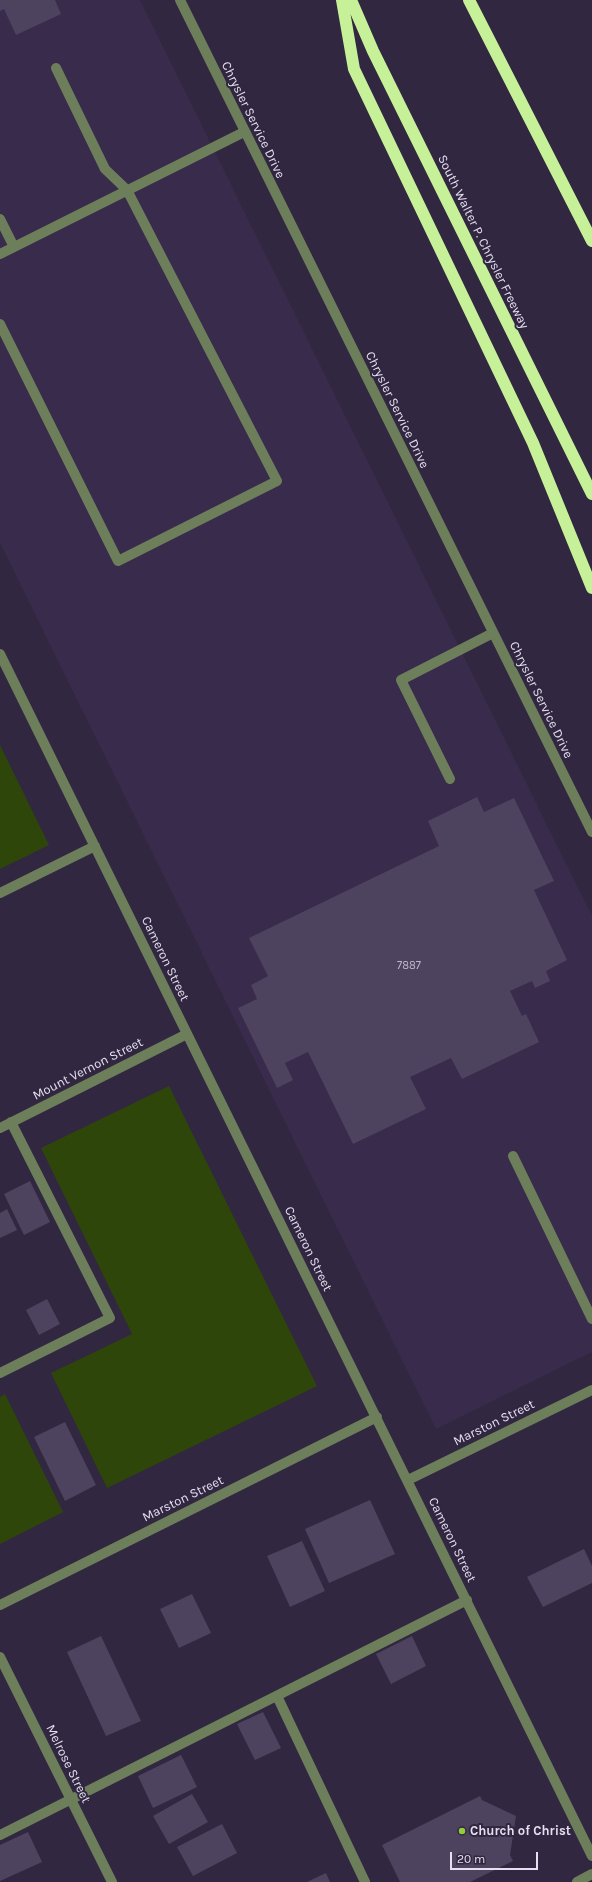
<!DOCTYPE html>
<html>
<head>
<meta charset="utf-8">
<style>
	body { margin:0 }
	#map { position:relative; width:592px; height:1882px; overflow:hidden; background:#312740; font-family:Karla,sans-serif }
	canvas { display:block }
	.scale { position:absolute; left:450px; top:1852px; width:88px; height:18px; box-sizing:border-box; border:2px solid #e5dff0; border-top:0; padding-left:5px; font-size:12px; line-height:14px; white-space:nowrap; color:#e5dff0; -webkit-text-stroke:3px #312740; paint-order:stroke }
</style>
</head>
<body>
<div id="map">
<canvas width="592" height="1882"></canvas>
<div class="scale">20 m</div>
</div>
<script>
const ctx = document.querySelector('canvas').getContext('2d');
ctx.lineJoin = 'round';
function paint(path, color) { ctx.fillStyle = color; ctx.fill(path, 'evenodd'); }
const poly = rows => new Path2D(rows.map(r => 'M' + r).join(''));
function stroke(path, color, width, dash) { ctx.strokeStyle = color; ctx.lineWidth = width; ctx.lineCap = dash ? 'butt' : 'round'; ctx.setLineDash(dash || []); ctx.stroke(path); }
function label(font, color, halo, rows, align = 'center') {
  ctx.font = font + ' Karla,sans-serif'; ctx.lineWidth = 4; ctx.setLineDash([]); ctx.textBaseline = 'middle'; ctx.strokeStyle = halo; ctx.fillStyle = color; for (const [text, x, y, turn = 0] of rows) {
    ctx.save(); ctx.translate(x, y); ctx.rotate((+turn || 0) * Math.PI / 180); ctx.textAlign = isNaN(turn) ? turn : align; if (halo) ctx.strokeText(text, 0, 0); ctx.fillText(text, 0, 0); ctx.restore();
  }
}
const built = poly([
	[0,0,140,0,592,916,592,1352,436,1429,0,543]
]);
const green = poly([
	[0,745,49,845,0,869],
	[169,1086,317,1386,107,1488,51,1373,132,1334,41,1148],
	[5,1394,63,1512,0,1544,0,1397]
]);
const building = poly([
	[0,0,55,0,61,14,16,35,4,9,0,11],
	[477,797,484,812,514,798,554,881,534,890,567,960,546,971,550,981,535,988,532,981,510,991,522,1016,526,1014,539,1042,462,1079,451,1058,410,1077,426,1109,353,1144,308,1052,285,1063,293,1080,277,1088,238,1008,257,999,251,985,268,976,249,938,439,846,428,821],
	[30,1181,50,1222,24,1235,4,1194],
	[7,1209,17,1230,0,1238,0,1213],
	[47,1299,60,1324,39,1335,26,1310],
	[65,1422,96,1485,65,1501,34,1437],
	[370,1500,395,1554,329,1583,305,1529],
	[302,1541,325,1591,290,1607,267,1556],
	[584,1549,592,1566,592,1583,543,1607,527,1577],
	[192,1594,211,1633,179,1648,160,1609],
	[101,1636,141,1721,106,1736,67,1652],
	[412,1636,426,1666,391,1684,376,1654],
	[263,1712,281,1748,255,1760,237,1724],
	[181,1755,197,1787,153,1808,138,1776],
	[192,1794,208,1822,169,1844,153,1816],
	[480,1796,482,1800,516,1816,510,1855,513,1861,470,1882,400,1882,382,1845],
	[222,1824,237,1853,193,1876,177,1847],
	[28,1832,42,1862,0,1881,0,1845],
	[326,1873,330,1882,307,1882]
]);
const minor = poly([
	[180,0,592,832],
	[0,219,14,247],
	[0,254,244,132],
	[0,324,118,561,277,481,127,190,105,169,56,68],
	[0,654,592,1856],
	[450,779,401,680,493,633],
	[0,893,95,846],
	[0,1128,187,1034],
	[513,1156,592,1319],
	[0,1373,110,1318,11,1122],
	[408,1480,592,1390],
	[0,1605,377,1417],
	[0,1657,112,1882],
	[277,1696,365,1882],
	[0,1835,467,1600],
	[577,1882,592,1874]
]);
const highway = poly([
	[342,0,354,69,533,443,592,588],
	[351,0,373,51,592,494],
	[469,0,592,241]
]);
const markers = [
	[462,1831,4,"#93cd3e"]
];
const numberNames = [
	["7887",409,966]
];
const streetNames = [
	["Chrysler Service Drive",253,120,64],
	["South Walter P. Chrysler Freeway",483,242,64],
	["Chrysler Service Drive",397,410,64],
	["Chrysler Service Drive",541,700,64],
	["Cameron Street",165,959,64],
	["Mount Vernon Street",88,1069,-27],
	["Cameron Street",308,1249,64],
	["Marston Street",494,1423,-26],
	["Marston Street",183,1499,-26],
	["Cameron Street",452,1540,64],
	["Melrose Street",68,1764,64]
];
const poiNames = [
	["Church of Christ",470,1831]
];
paint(built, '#382b4b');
paint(green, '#2f460b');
paint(building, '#4e435f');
stroke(minor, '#6d7e5b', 10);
stroke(highway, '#c7f198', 12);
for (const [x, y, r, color] of markers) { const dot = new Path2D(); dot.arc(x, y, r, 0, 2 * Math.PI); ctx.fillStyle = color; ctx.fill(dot); stroke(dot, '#312740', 1.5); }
label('11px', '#bfb8cc', null, numberNames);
label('13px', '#e5dff0', '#312740', streetNames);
label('bold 13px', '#e5dff0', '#312740', poiNames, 'left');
</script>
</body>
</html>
